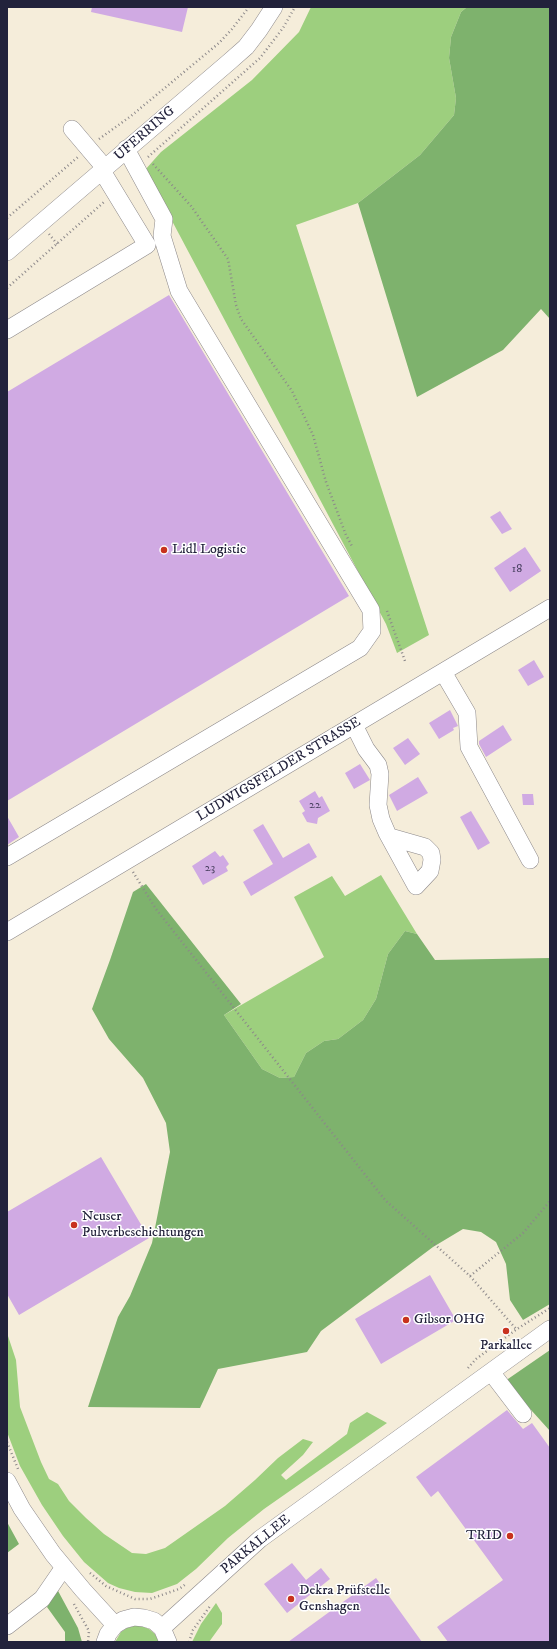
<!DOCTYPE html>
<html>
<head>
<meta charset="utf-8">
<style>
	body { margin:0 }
	#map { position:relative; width:557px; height:1649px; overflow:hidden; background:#f5edda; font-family:"IM FELL DW Pica",serif }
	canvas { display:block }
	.frame { position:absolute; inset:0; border:8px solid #22223b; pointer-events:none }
</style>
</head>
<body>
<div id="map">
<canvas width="557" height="1649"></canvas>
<div class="frame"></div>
</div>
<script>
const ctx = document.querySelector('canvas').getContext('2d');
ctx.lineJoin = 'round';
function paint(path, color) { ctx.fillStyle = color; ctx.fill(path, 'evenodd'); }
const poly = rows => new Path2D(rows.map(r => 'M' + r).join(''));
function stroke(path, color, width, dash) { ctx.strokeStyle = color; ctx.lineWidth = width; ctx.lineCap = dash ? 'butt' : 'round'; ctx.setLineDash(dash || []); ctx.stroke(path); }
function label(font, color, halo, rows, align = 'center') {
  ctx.font = font + ' "IM FELL DW Pica",serif'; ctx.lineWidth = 3; ctx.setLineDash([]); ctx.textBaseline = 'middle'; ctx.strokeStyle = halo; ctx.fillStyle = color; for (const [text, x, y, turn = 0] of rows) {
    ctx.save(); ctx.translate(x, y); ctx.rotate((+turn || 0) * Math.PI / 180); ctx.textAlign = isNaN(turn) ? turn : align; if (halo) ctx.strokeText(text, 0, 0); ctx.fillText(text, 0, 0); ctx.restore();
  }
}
const green = poly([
	[311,7,467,7,461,12,451,37,449,58,456,98,454,115,420,155,358,203,296,225,429,635,397,653,386,624,145,170,161,152,252,80,299,32],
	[381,875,417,934,405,931,388,954,376,999,363,1020,338,1039,324,1041,306,1053,294,1077,280,1078,262,1069,224,1015,324,957,294,897,332,876,345,896],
	[7,1333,16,1360,20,1407,41,1462,49,1479,58,1484,69,1501,86,1518,104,1534,132,1553,146,1554,165,1548,225,1506,255,1480,278,1458,303,1439,313,1442,303,1455,281,1475,286,1480,347,1434,350,1423,367,1412,387,1423,264,1509,228,1538,196,1569,177,1584,152,1593,135,1592,119,1588,108,1583,84,1562,63,1536,42,1505,20,1466,7,1432],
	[216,1603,222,1613,222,1624,209,1642,192,1642,201,1624],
	[134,1626,142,1626,149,1629,155,1634,159,1642,115,1642,121,1632,127,1628]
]);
const forest = poly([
	[467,7,550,7,550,319,541,309,503,350,417,397,358,203,420,155,454,115,456,98,449,58,451,37,461,12],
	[146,884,241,1004,224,1015,262,1069,280,1078,294,1077,306,1053,324,1041,338,1039,363,1020,376,999,388,954,405,931,417,934,435,960,550,958,550,1304,523,1320,510,1300,506,1264,496,1242,481,1232,463,1229,433,1247,321,1331,307,1352,218,1369,200,1408,88,1407,118,1317,130,1296,152,1243,170,1152,166,1123,143,1078,109,1039,92,1009,110,960,133,892],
	[550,1350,550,1431,505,1381],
	[7,1522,19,1544,7,1553],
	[57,1589,78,1628,82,1642,65,1642,65,1632,47,1607]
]);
const building = poly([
	[92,7,188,7,182,32,91,12],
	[169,295,349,596,7,801,7,392],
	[500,511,512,529,502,534,490,517],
	[525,547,541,571,510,592,494,568],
	[534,660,544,677,528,686,518,670],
	[450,710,458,726,453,728,454,730,439,739,429,723],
	[503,725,512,740,486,757,479,744,479,741],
	[408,738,420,754,405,765,393,748],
	[360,764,370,780,354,789,345,773],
	[418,777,428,793,397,811,389,795],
	[315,791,319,798,322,796,330,811,318,818,317,824,307,822,302,813,305,811,299,801],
	[522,794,533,794,534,805,523,805],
	[471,811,490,843,478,850,460,817],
	[7,816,19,837,7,845],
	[263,824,283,858,309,843,317,857,251,896,243,882,273,864,253,830],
	[215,851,220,857,223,855,229,864,226,867,228,871,203,885,192,866],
	[101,1157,149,1238,19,1315,7,1294,7,1212],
	[430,1275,456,1320,381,1364,355,1319],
	[507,1410,523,1429,532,1423,550,1448,550,1642,448,1642,437,1627,503,1580,438,1491,431,1497,416,1477],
	[292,1563,306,1580,321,1568,330,1579,287,1613,264,1584],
	[376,1578,422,1642,288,1642]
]);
const path = poly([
	[99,139,131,116,219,43,232,29,249,7],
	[148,157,260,58,283,28,295,7],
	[153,164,191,206,228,259,236,305,241,319,292,391,313,435,326,482,346,535,353,548],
	[7,218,78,157],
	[49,234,58,245],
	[7,288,104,202],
	[387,611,405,661],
	[133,872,156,909,385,1200,470,1276,517,1330],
	[470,1276,523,1233,550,1201],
	[468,1368,476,1359,517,1329,550,1308],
	[7,1442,18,1469],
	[90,1573,106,1586,135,1599,150,1599,179,1589,186,1584],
	[74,1604,89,1631,88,1642],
	[189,1642,193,1630,210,1606]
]);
const minor = poly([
	[72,129,105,168],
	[7,252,229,62,246,47,259,30,274,7],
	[7,330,147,245,102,171],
	[443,672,467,713,469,747,530,860],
	[354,725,366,749,378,765,380,774,378,805,381,819,387,833,416,886,430,871,432,860,431,853,425,847,390,837],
	[7,857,360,648,372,631,371,610,179,291,162,236,164,219,126,149],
	[7,932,550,608],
	[491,1372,523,1414],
	[7,1481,22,1509,53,1554,83,1590,115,1625],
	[7,1626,42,1599,64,1567],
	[162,1628,260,1539,550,1329],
	[105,1642,108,1634,115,1625,123,1620,134,1617,144,1618,154,1621,162,1628,168,1642]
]);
const markers = [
	[164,550,4,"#c8321e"],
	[74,1225,4,"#c8321e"],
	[406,1320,4,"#c8321e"],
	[506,1331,4,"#c8321e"],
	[510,1536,4,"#c8321e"],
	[291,1599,4,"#c8321e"]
];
const numberNames = [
	["18",517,570],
	["22",315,806],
	["23",210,869]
];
const streetNames = [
	["UFERRING",145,134,-41],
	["LUDWIGSFELDER STRASSE",279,770,-31],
	["PARKALLEE",256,1545,-39]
];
const poiNames = [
	["Lidl Logistic",172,550],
	["Neuser",82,1217],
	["Pulverbeschichtungen",82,1233],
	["Gibsor OHG",414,1320],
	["Parkallee",506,1346,"center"],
	["TRID",502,1536,"right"],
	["Dekra Prüfstelle",299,1591],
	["Genshagen",299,1607]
];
paint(green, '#9dcf7e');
paint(forest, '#7eb26d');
paint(building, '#d0aae3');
stroke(minor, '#8c888a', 18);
stroke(path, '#8c888a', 2.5, [1, 3]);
stroke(minor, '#fff', 17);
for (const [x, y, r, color] of markers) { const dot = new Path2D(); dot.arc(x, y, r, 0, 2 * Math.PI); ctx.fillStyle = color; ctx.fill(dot); stroke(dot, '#fff', 1.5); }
label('12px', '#4e4465', null, numberNames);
label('14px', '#22223b', '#fff', streetNames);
label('14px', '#22223b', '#fff', poiNames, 'left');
</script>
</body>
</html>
